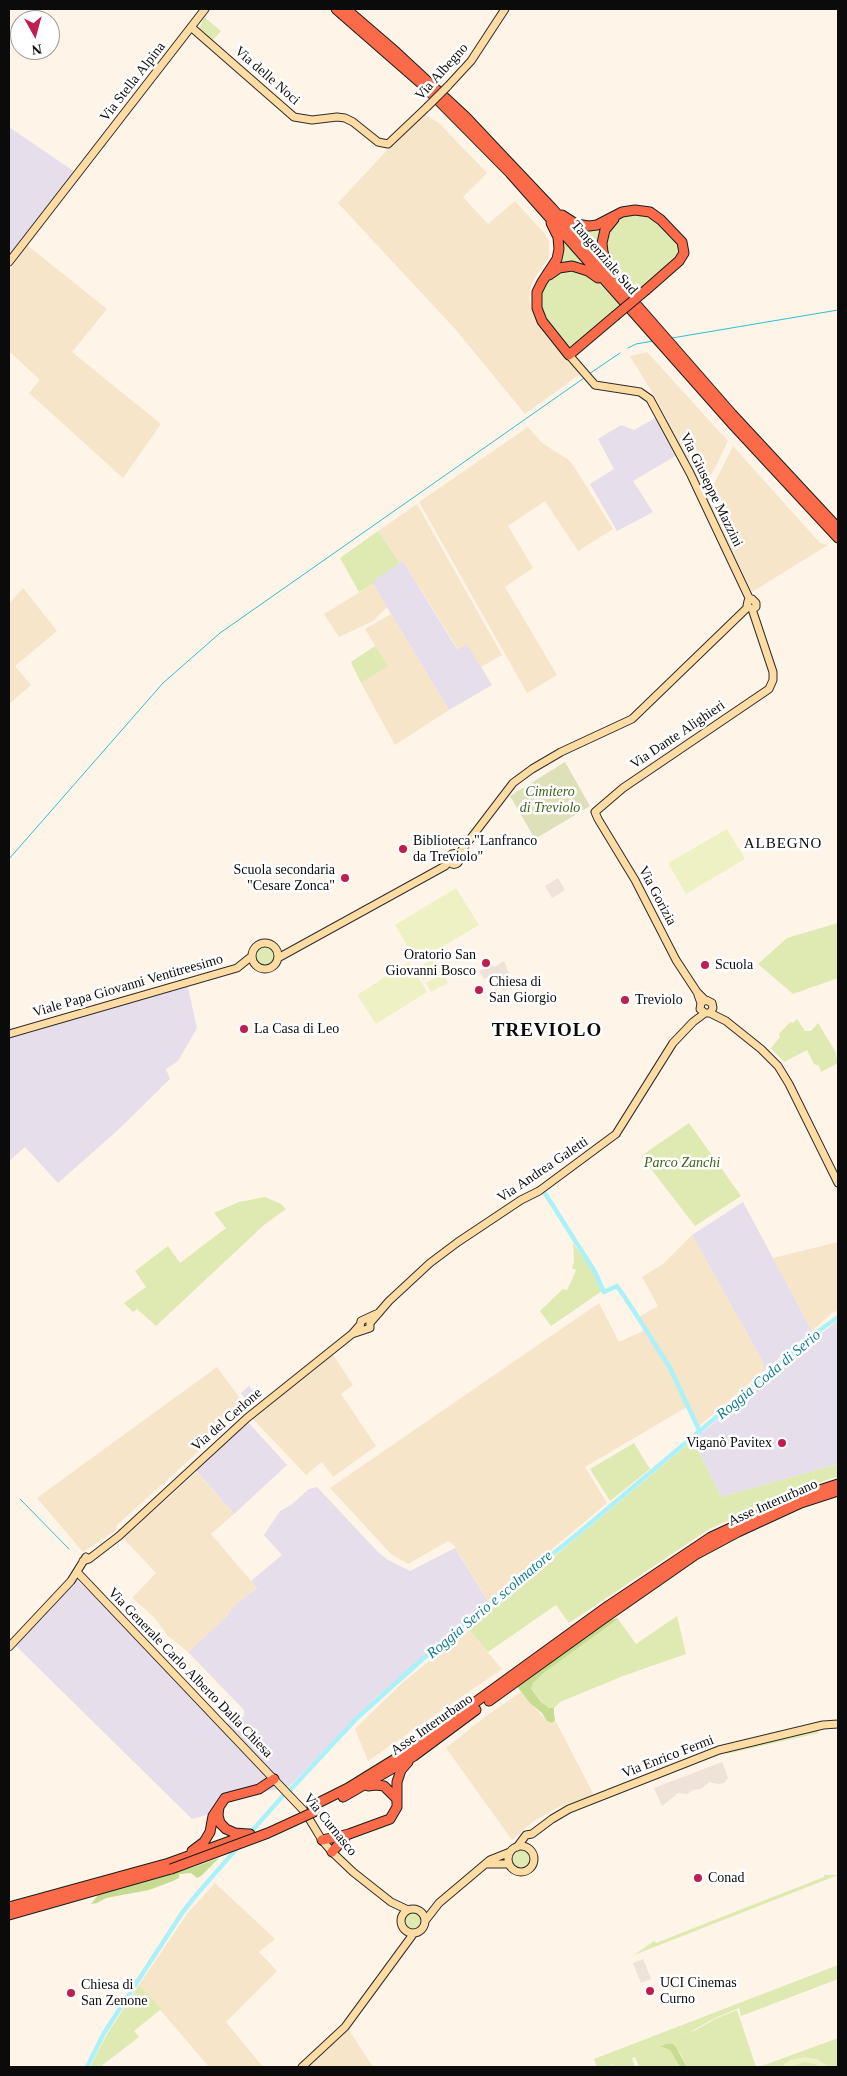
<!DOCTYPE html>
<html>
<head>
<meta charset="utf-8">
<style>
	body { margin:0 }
	#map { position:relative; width:847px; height:2076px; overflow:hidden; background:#fff4e8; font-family:"Times New Roman",serif }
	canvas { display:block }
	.frame { position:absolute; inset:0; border:10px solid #0b0b0b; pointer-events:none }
	.north { position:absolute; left:10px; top:10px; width:50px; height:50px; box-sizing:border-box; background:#fff; border:1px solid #9d9d9d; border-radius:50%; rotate:173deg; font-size:14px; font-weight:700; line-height:20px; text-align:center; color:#0b0b0b }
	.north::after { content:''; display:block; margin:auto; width:18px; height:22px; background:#bf1e51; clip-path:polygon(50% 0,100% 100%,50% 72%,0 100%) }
</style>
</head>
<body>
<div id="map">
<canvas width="847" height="2076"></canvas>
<div class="frame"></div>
<div class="north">N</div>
</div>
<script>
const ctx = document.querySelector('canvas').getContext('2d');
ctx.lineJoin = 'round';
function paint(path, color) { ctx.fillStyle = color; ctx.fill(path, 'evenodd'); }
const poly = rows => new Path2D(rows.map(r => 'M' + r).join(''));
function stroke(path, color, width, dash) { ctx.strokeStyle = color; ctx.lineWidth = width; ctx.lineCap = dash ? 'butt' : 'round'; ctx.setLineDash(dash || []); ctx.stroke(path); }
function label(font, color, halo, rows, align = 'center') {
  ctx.font = font + ' "Times New Roman",serif'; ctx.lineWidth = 5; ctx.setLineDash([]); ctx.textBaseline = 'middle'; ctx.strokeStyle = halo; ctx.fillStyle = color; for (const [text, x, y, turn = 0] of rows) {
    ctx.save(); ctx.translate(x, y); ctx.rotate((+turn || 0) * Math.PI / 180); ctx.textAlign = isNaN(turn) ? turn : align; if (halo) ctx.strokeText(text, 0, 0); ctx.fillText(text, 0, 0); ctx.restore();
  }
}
const industrial = poly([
	[9,127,75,172,9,258],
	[657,417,677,455,633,481,653,512,617,531,590,484,614,469,598,439,621,425,634,430],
	[403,561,457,649,467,643,492,685,449,710,373,584,375,579],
	[186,979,197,1028,178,1061,166,1069,170,1079,118,1130,58,1183,25,1147,9,1161,9,1032],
	[743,1202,812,1331,761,1373,764,1364,692,1235],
	[838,1320,838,1464,721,1497,693,1440],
	[249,1386,259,1400,250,1406,241,1393],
	[247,1421,287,1465,234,1514,194,1468],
	[317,1487,378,1552,388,1560,410,1571,455,1548,490,1604,375,1698,288,1788,273,1790,226,1801,221,1811,192,1819,15,1645,77,1580,111,1613,116,1610,227,1724,244,1716,244,1710,188,1652,227,1616,232,1607,257,1588,251,1581,282,1555,264,1535,280,1511,291,1505,309,1489]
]);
const farmland = poly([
	[423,114,438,122,487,173,463,197,488,224,515,201,545,234,549,241,549,257,534,279,531,287,529,298,532,310,538,321,580,374,525,414,456,330,338,203,391,146],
	[27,245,107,309,72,352,161,424,123,478,29,393,40,380,9,351,9,271],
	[647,352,728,441,716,466,702,489,655,397,630,356],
	[528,427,542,443,569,460,575,468,613,529,578,551,545,501,508,526,533,568,505,587,557,675,527,693,419,502],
	[733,446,820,543,828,545,752,592,705,495,714,484],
	[417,504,502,655,481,667,467,644,458,649,403,561,400,563,378,531],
	[373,584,387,607,373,621,339,637,324,614],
	[23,588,57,631,15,666,31,685,9,704,9,604],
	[391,614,449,710,395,745,361,683,387,666,365,629],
	[692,1235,764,1364,761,1373,699,1426,671,1366,639,1317,658,1306,642,1277,663,1264],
	[838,1242,838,1311,833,1312,812,1331,773,1258],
	[599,1303,619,1342,645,1330,668,1367,687,1407,585,1467,607,1503,489,1602,453,1544,448,1541,408,1564,391,1554,330,1488],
	[332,1353,353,1385,341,1394,376,1446,333,1477,322,1462,306,1475,252,1418],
	[217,1367,247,1408,117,1525,116,1530,83,1552,37,1498],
	[197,1472,234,1514,211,1534,257,1588,232,1607,227,1616,188,1652,168,1636,154,1617,132,1598,156,1573,123,1538],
	[468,1629,502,1669,368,1761,355,1729,400,1685],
	[521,1692,547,1721,552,1723,555,1720,594,1795,559,1807,534,1821,512,1840,446,1748,489,1714],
	[215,1883,275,1939,259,1952,277,1971,226,2022,263,2067,209,2067,139,1985,187,1914],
	[349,2030,373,2067,308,2067,346,2032]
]);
const green = poly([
	[204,17,221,31,212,41,199,29],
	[632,213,652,216,678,243,680,248,678,257,636,294,612,263,608,257,607,245,608,232,614,224,625,215],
	[571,224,602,226,600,257],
	[561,236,588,267,571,263,556,267],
	[574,270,585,274,598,281,621,306,569,352,541,314,539,297,547,281,552,276,558,272],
	[378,531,400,563,376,579,373,584,359,592,340,558],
	[375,646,388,666,361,683,351,662],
	[838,923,838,978,793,994,758,964,787,938],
	'256 956a9 9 0 1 1 18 0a9 9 0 1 1-18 0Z',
	[797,1019,805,1031,811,1031,818,1023,835,1051,838,1063,821,1072,819,1066,814,1064,807,1050,784,1062,771,1048,780,1037,779,1034,790,1022,793,1023],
	[689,1123,741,1196,695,1226,641,1156],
	[265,1197,281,1204,286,1209,264,1225,156,1326,137,1309,133,1312,124,1303,146,1287,135,1271,168,1246,180,1263,226,1228,214,1213,239,1202],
	[573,1243,594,1272,602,1291,551,1326,540,1311,563,1289,567,1290,571,1282,576,1270,572,1268,574,1261],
	[693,1440,721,1497,838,1464,838,1476,783,1496,709,1529,569,1623,556,1605,488,1652,468,1629],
	[634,1443,650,1469,610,1501,590,1469],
	[677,1616,686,1654,623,1676,560,1702,554,1708,549,1708,543,1704,531,1689,533,1683,545,1672,618,1619,636,1644],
	[818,1730,819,1733,726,1754,726,1752],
	'512 1859a9 9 0 1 1 18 0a9 9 0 1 1-18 0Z',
	[824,1875,838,1875,634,1955,654,1941,656,1943,737,1911,824,1877],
	'405 1921a8 8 0 1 1 16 0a8 8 0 1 1-16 0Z',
	[838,1965,838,1979,741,2016,739,2008,715,2018,690,2032,678,2034,694,2031,715,2019,737,2010,756,2067,687,2067,681,2054,673,2044,666,2044,661,2045,670,2050,680,2067,639,2067,635,2057,632,2058,635,2067,610,2067,615,2063,608,2067,597,2067,594,2059],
	[139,1985,161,2009,134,2031,139,2037,100,2067,93,2067,91,2065,107,2034],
	[838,2038,838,2067,759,2067]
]);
const forest = poly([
	[617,1618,618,1619,545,1672,533,1683,531,1689,541,1702,549,1708,554,1708,554,1714,555,1720,552,1723,547,1721,542,1713,530,1703,516,1685,608,1621],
	[219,1858,201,1876,197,1878,191,1873,179,1874,179,1878,173,1881,149,1890,106,1898,97,1903,91,1904,99,1894,191,1868],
	[666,2044,673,2044,676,2047,687,2067,680,2067,670,2050,660,2046]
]);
const cemetery = poly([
	[565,762,590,806,535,839,510,796]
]);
const pitch = poly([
	[727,829,745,859,686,894,668,863],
	[456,888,479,925,417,962,395,925],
	[433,958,440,969,423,980,417,969],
	[409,962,427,992,376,1024,357,995],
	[442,973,448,983,431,992,426,983],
	[804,2057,817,2059,829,2067,821,2067,815,2064,804,2062,789,2067,781,2067,790,2060]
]);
const plaza = poly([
	[558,878,565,890,552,898,545,886],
	[504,961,514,986,504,991,499,987,492,975,484,979,479,971,492,964,494,967],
	[722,1762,728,1778,724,1783,718,1784,709,1782,701,1789,693,1790,687,1794,678,1793,662,1806,654,1788],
	[643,1959,651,1979,641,1983,633,1963]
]);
const stream = poly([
	[672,338,838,310],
	[628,348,636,344,653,341],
	[589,374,620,353],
	[9,859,163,683,220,633,584,378],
	[20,1499,69,1549]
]);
const canal = poly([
	[543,1190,595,1272,604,1292,617,1286,632,1308,670,1368,700,1432],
	[291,1789,358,1717,425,1657,575,1536,816,1333,838,1317],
	[250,1833,282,1797],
	[87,2067,104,2033,182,1913,197,1894,238,1847]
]);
const secondary = poly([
	[191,27,294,117,312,120,337,117,345,118,353,122,378,142,388,144,427,107],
	[447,87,471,61,505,9],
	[9,262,205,9],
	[569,355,595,385,640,392,650,399,690,473,750,600],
	'448.5 859a5.5 5.5 0 1 1 11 0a5.5 5.5 0 1 1-11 0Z',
	[458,855,513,783,532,769,561,752,632,719,748,607],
	'252 956a13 13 0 1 1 26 0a13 13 0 1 1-26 0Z',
	[278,958,445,866,449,861],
	[698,995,701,1003,700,1009,705,1013],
	[705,1000,697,992,676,960,635,880,598,819,595,812,623,788,769,689,773,680,773,672,752,609,747,606,748,601,752,599,756,603,756,607,752,609],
	[701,1003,706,1000,712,1003,713,1008,710,1013],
	[710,1013,726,1021,761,1049,778,1066,789,1084,838,1183],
	[9,1034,237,968,252,956],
	[360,1328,361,1321,376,1314],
	[352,1334,370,1328,370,1323,389,1301,430,1263,458,1242,521,1200,539,1191,616,1134,673,1043,693,1022,705,1013,710,1013],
	[83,1561,89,1559,119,1536,247,1418,352,1334,359,1326],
	[78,1573,305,1812,322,1840,332,1852,353,1872,391,1902,408,1910],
	[9,1647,71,1581,86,1557],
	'508 1859a13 13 0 1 1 26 0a13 13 0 1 1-26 0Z',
	[517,1847,526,1835,532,1834,552,1819,569,1809,719,1750,823,1725,838,1724],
	[487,1864,509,1864],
	'401 1921a12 12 0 1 1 24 0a12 12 0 1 1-24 0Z',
	[425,1921,439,1903,490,1860,510,1852],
	[302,2067,345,2027,414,1933]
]);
const highway = poly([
	[336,9,423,85,510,173,734,426,838,538],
	[346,9,396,52,466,117,498,151,552,208,732,414,838,528],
	[562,215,576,224,589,226,597,225,622,212,635,210,650,212,661,220,682,242,684,253,679,261,646,290],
	[551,223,558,237,559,249,557,259,542,282,537,292,537,308,542,321,569,355,615,316],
	[610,273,603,252,602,243,605,230,614,219],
	[549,275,559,268,572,266,588,271,598,278],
	[489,1701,603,1619,695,1555,738,1532,801,1503,838,1491],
	[368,1786,376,1785,384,1786,397,1799],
	[343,1797,414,1756,476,1710],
	[312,1806,348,1788,408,1751,608,1606,711,1537,795,1498,838,1484],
	[219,1807,218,1815,220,1823,226,1829,235,1833,248,1834],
	[322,1840,349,1834,390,1819,397,1807,397,1782,401,1770,408,1762],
	[192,1851,204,1842,210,1832,213,1816,225,1798,259,1789,274,1779],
	[332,1852,347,1835],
	[9,1907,169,1863,250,1834],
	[9,1915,171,1869]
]);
const secondaryBridge = poly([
	[427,107,447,87]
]);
const highwayBridge = poly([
	[615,316,646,290],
	[171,1869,268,1833,316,1811]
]);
const markers = [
	[403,849,5,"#bf1e51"],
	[345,878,5,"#bf1e51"],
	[486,963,5,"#bf1e51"],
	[705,965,5,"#bf1e51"],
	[479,990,5,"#bf1e51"],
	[625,1000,5,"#bf1e51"],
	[244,1029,5,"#bf1e51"],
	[782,1443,5,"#bf1e51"],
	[698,1878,5,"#bf1e51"],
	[650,1991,5,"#bf1e51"],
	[71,1993,5,"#bf1e51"]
];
const streetNames = [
	["Via Albegno",442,72,-48],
	["Via delle Noci",267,76,41],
	["Via Stella Alpina",133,82,-52],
	["Tangenziale Sud",604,258,49],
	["Via Giuseppe Mazzini",711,490,64],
	["Via Dante Alighieri",678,735,-34],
	["Via Gorizia",657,896,62],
	["Viale Papa Giovanni Ventitreesimo",128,986,-16],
	["Via Andrea Galetti",543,1170,-34],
	["Via del Cerlone",227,1420,-41],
	["Asse Interurbano",773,1503,-24],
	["Via Generale Carlo Alberto Dalla Chiesa",190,1673,46],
	["Asse Interurbano",432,1725,-35],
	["Via Enrico Fermi",668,1757,-21],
	["Via Curnasco",330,1825,51]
];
const parkNames = [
	["Cimitero",550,792],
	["di Treviolo",550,808],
	["Parco Zanchi",682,1163]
];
const poiNames = [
	["Biblioteca \"Lanfranco",413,841],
	["da Treviolo\"",413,857],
	["Scuola secondaria",335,870,"right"],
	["\"Cesare Zonca\"",335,886,"right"],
	["Oratorio San",476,955,"right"],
	["Giovanni Bosco",476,971,"right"],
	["Scuola",715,965],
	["Chiesa di",489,982],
	["San Giorgio",489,998],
	["Treviolo",635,1000],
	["La Casa di Leo",254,1029],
	["Viganò Pavitex",772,1443,"right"],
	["Conad",708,1878],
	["UCI Cinemas",660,1983],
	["Curno",660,1999],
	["Chiesa di",81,1985],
	["San Zenone",81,2001]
];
const neighbourhoodNames = [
	["ALBEGNO",783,844]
];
const waterNames = [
	["Roggia Coda di Serio",769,1375,-40],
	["Roggia Serio e scolmatore",490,1605,-40]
];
const districtNames = [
	["TREVIOLO",547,1031]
];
paint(industrial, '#e6deeb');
paint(farmland, '#f6e5c8');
paint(green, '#deeab1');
paint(forest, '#c6dc90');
paint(cemetery, '#dee0ba');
paint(pitch, '#eef1c3');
paint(plaza, '#eee2d9');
stroke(stream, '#2fbed3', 1);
stroke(canal, '#abf1f9', 4.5);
stroke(secondary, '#2d2d2d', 9);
stroke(highway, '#1c1c1c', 11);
stroke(secondary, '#ffdca3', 7);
stroke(highway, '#fb6b4a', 9);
stroke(secondaryBridge, '#2d2d2d', 9, []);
stroke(highwayBridge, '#1c1c1c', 11, []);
stroke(secondaryBridge, '#ffdca3', 7);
stroke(highwayBridge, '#fb6b4a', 9);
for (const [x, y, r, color] of markers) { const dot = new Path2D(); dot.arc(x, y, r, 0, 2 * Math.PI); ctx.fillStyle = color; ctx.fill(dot); stroke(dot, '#fff', 2); }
label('14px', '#0b0b0b', '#fff', streetNames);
label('italic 14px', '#3d6419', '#fff', parkNames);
label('14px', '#0b0b0b', '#fff', poiNames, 'left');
ctx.letterSpacing = '1px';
label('15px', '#0b0b0b', '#fff', neighbourhoodNames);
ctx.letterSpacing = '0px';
label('italic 15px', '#107d92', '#fff', waterNames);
ctx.letterSpacing = '1px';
label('bold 19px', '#0b0b0b', '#fff', districtNames);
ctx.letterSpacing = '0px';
</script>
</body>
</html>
